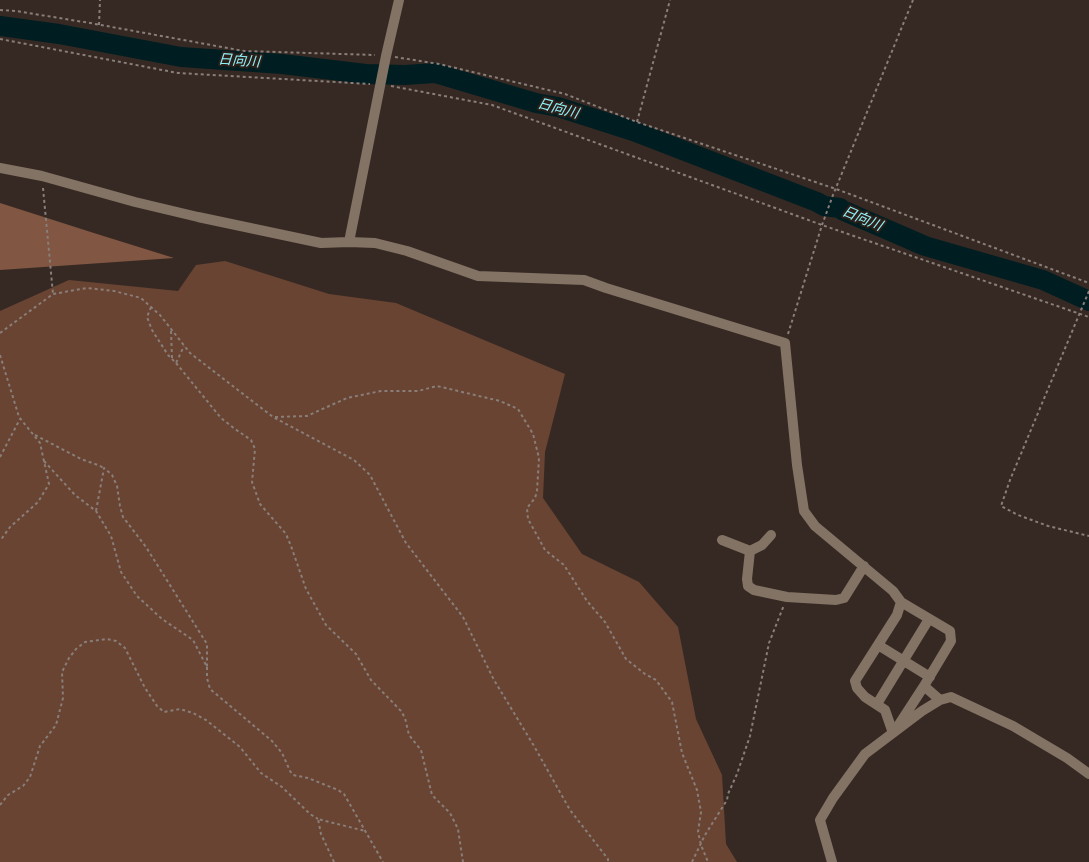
<!DOCTYPE html>
<html>
<head>
<meta charset="utf-8">
<style>
	body { margin:0 }
	canvas { display:block; background:#362923 }
</style>
</head>
<body>
<canvas width="1089" height="862"></canvas>
<script>
const ctx = document.querySelector('canvas').getContext('2d');
ctx.lineJoin = 'round';
function paint(path, color) { ctx.fillStyle = color; ctx.fill(path, 'evenodd'); }
const poly = rows => new Path2D(rows.map(r => 'M' + r).join(''));
function stroke(path, color, width, dash) { ctx.strokeStyle = color; ctx.lineWidth = width; ctx.lineCap = dash ? 'butt' : 'round'; ctx.setLineDash(dash || []); ctx.stroke(path); }
function label(font, color, halo, rows, align = 'center') {
  ctx.font = font + ' Bitter,"Noto Sans JP",serif'; ctx.lineWidth = 4; ctx.setLineDash([]); ctx.textBaseline = 'middle'; ctx.strokeStyle = halo; ctx.fillStyle = color; for (const [text, x, y, turn = 0] of rows) {
    ctx.save(); ctx.translate(x, y); ctx.rotate((+turn || 0) * Math.PI / 180); ctx.textAlign = isNaN(turn) ? turn : align; if (halo) ctx.strokeText(text, 0, 0); ctx.fillText(text, 0, 0); ctx.restore();
  }
}
const green = poly([
	[225,261,329,294,396,303,565,374,545,452,543,498,582,554,639,582,678,627,696,719,722,775,726,844,737,862,0,862,0,311,69,280,178,291,196,265]
]);
const forest = poly([
	[0,203,97,234,174,258,0,270]
]);
const river = poly([
	[0,26,59,34,181,57,282,64,366,74,405,75,435,73,536,103,558,107,633,131,817,202,824,206,840,208,842,210,925,246,1043,280,1089,301]
]);
const path = poly([
	[0,10,16,11,90,23,244,51,375,55],
	[99,25,100,0],
	[0,39,178,73,370,84],
	[395,57,439,64,565,94,637,122,836,189,1089,283],
	[391,86,492,105,822,225,1089,317],
	[637,122,670,0],
	[43,188,53,294],
	[1089,291,1010,480,1001,506,1018,515,1048,526,1089,536],
	[151,307,147,317,152,330,168,355,176,363,184,346],
	[171,331,172,358],
	[0,333,53,294,87,288,114,291,141,298,160,315,190,353,273,417,354,460,370,475,406,543,463,617,494,680,534,746,570,810,608,859,608,862],
	[788,334,822,225,833,195,913,0],
	[0,355,19,417,40,443,49,484,38,502,10,527,0,541],
	[176,363,221,418,235,429,251,440,255,449,252,482,260,504,286,534,291,546,306,589,326,625,356,654,371,680,401,711,405,718,409,735,421,750,432,795,450,813,458,829,463,862],
	[275,417,307,416,347,398,381,391,418,391,437,386,500,401,518,409,533,434,539,458,537,491,535,498,527,508,528,519,545,550,564,565,587,601,605,622,626,659,645,674,656,680,672,702,682,753,697,790,701,812,698,832,701,845,708,862],
	[35,435,81,459,98,465,104,468],
	[0,457,20,419],
	[44,461,75,495,96,511,111,536,121,572,137,596,162,619,193,640,207,667,207,644,146,547,123,517,120,506,117,486,112,475,104,468,96,511],
	[207,667,207,678,210,689,272,741,282,753,290,771,293,775,308,778,338,790,344,794,383,862],
	[0,805,8,795,23,786,30,777,40,746,56,725,63,698,62,672,69,658,76,649,85,642,107,639,116,641,125,648,145,688,157,706,164,712,180,709,193,713,206,720,240,747,261,773,282,787,310,814,318,819],
	[334,862,321,834,318,819,365,831],
	[692,862,705,835,727,800,728,794,737,774,750,736,769,643,784,605]
]);
const minor = poly([
	[0,168,42,176,135,202,198,217,321,243,349,242,375,243,407,251,478,276,584,280,606,288,785,343,797,465,804,511,815,526,893,591,901,602,950,631,951,641,924,686,940,700],
	[349,242,386,56,399,0],
	[771,535,762,545,750,551,747,579,748,586,754,590,787,597,836,600,844,598,864,566],
	[722,540,750,551],
	[878,645,930,677],
	[877,704,929,619],
	[898,726,924,686],
	[893,733,885,710,865,697,857,688,855,681,897,615,901,602],
	[832,862,820,820,833,798,865,754,922,711,940,700,951,697,1013,726,1067,758,1089,774]
]);
const waterNames = [
	["日向川",239,61,4],
	["日向川",558,109,15],
	["日向川",862,219,23]
];
paint(green, '#694432');
paint(forest, '#815642');
stroke(river, '#001e21', 20);
stroke(path, '#897e79', 2, [3, 3]);
stroke(minor, '#837364', 10);
label('italic 14px', '#8ff3fa', '#2c1f1a', waterNames);
</script>
</body>
</html>
